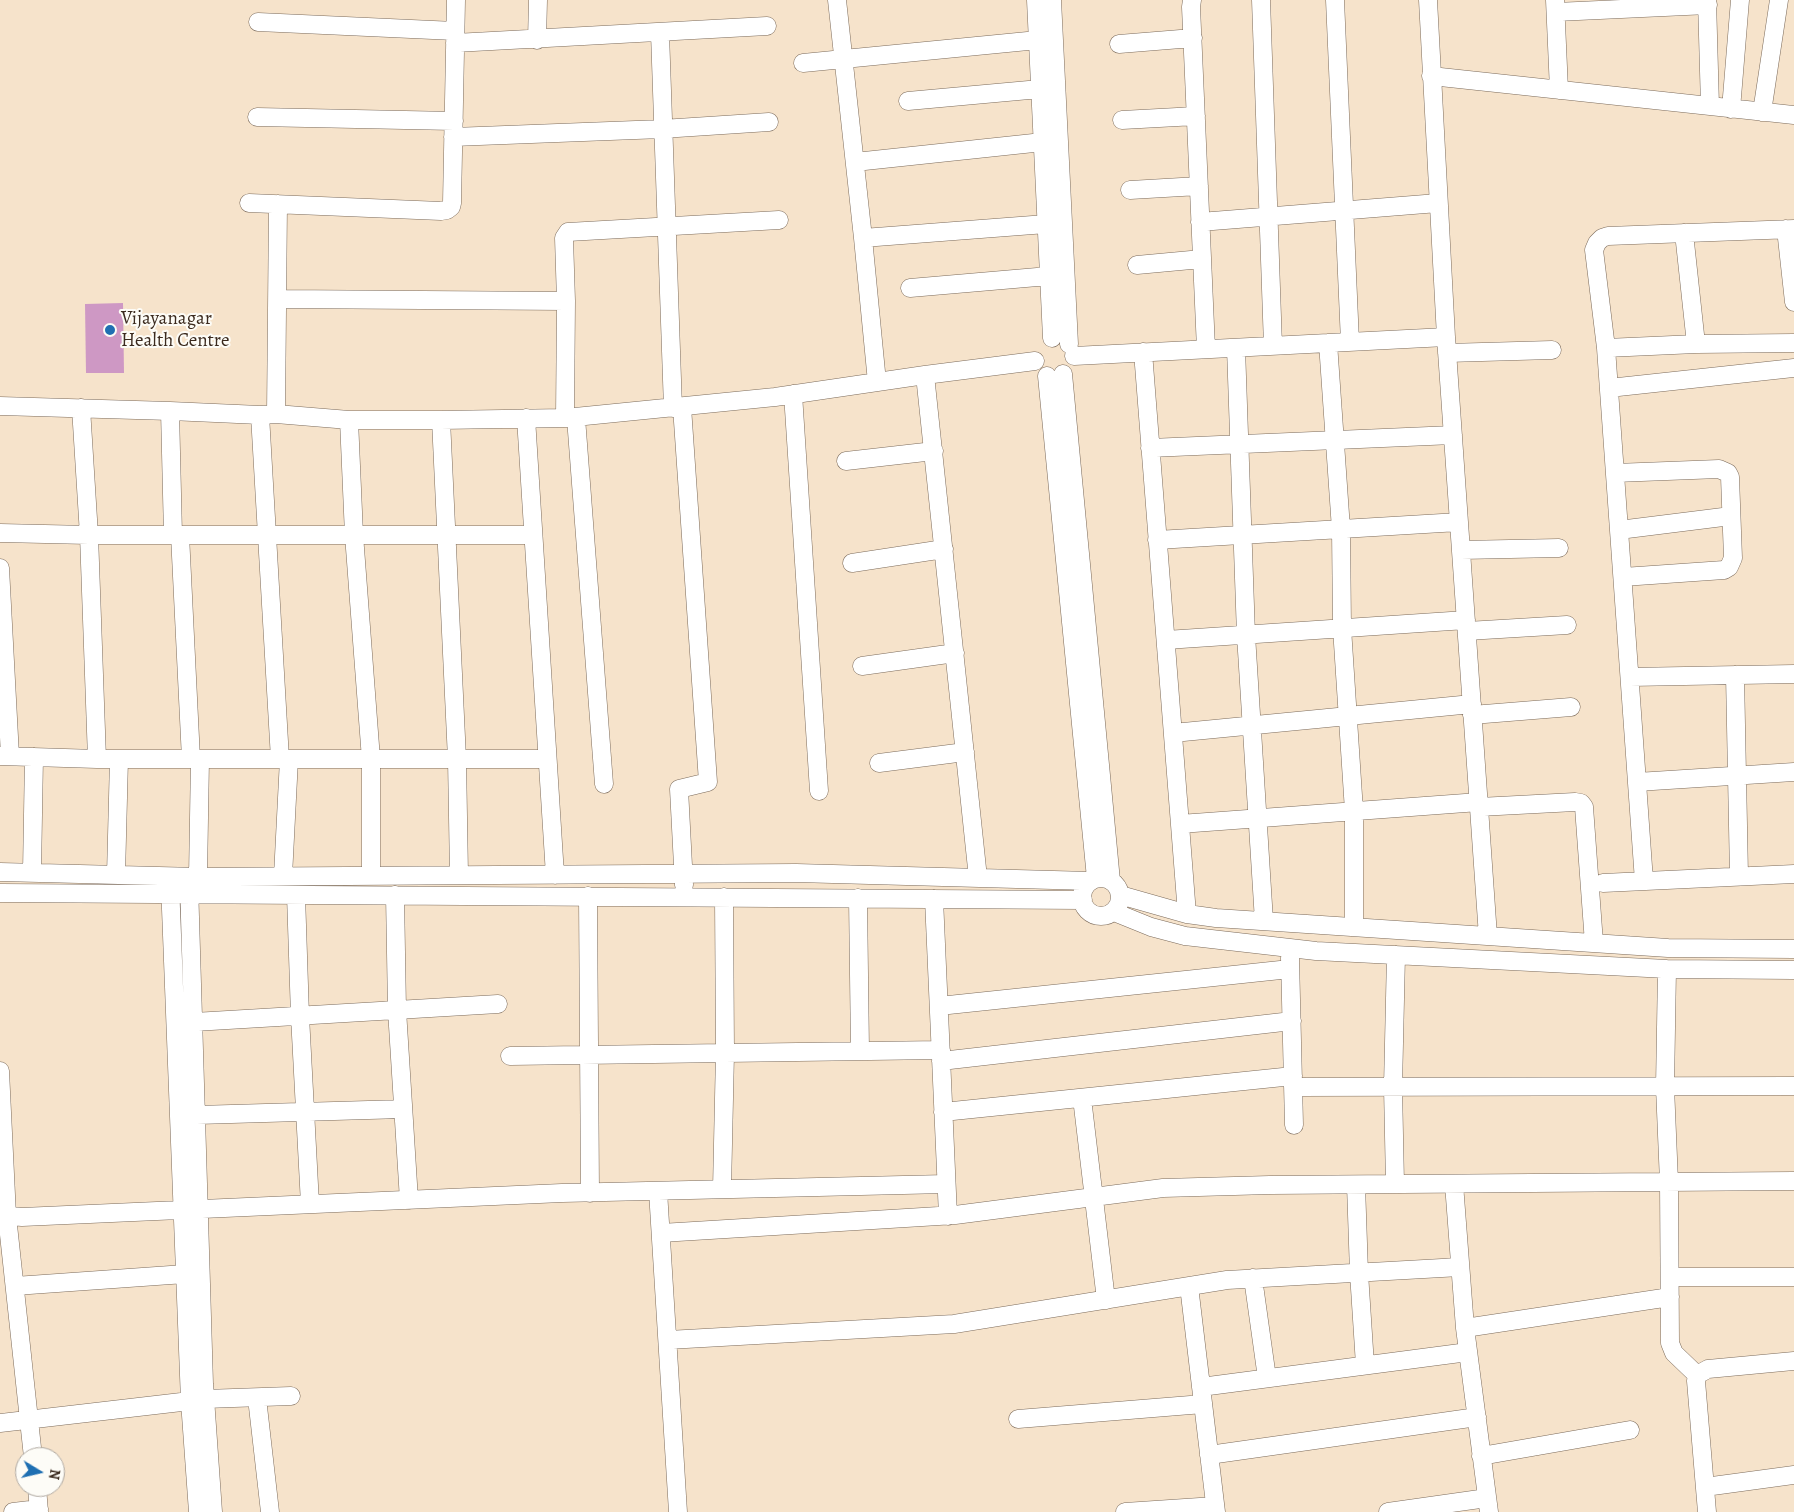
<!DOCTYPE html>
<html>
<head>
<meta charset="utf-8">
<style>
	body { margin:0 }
	#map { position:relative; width:1794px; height:1512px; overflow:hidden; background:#f6e3cb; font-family:Alegreya,serif }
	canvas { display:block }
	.north { position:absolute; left:15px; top:1447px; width:50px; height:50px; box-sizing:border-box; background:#fdfcf7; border:1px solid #afa8a0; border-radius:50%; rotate:99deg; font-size:14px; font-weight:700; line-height:20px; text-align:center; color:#3b2a1e }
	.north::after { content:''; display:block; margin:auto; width:18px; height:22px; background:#1f6fb2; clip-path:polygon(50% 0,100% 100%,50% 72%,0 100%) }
</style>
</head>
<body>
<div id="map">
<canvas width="1794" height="1512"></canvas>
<div class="north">N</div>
</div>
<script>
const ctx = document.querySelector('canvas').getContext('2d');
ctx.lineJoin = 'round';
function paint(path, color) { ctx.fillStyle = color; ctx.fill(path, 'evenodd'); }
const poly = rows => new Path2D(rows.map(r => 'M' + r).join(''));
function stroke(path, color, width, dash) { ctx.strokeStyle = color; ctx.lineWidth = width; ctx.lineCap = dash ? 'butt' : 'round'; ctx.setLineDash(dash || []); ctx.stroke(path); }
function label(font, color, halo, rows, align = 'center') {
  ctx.font = font + ' Alegreya,serif'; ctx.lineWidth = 4; ctx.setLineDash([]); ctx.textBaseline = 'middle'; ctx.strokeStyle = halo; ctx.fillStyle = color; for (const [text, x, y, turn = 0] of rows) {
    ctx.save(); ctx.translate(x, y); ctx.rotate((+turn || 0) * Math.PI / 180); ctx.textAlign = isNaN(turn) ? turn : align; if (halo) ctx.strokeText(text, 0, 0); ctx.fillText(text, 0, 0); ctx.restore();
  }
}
const building = poly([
	[123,303,124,373,86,373,85,304]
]);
const minor = poly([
	[837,0,863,238,877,382],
	[1036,0,1052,338],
	[1052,0,1069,344],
	[1192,0,1191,7,1206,349],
	[1261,0,1273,346],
	[1335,0,1350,342],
	[1428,0,1446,337,1488,936],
	[1555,0,1559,90],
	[1707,0,1710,106],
	[1556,12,1708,5],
	[258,22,455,31],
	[660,33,673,408],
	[537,40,538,0],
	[455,43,767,26],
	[1119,44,1193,38],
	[803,63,1038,40],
	[1431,76,1794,115],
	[908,101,1040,89],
	[1731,109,1740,0],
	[1762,112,1779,0],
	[257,117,454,121],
	[1122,120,1196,116],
	[453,137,662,129,769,122],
	[855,162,1043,142],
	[1130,190,1199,186],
	[249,203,441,211,447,210,451,207,452,203,456,0],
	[1200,222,1438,203],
	[1786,229,1794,302],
	[1684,233,1696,344],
	[863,238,1046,224],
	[1137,265,1202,259],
	[910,288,1049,276],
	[278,299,566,301],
	[1328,343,1341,529,1342,628,1354,811,1354,927],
	[1236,348,1246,635,1264,921],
	[1606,348,1696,344,1794,343],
	[1143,352,1187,914],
	[1447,353,1552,350],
	[1074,356,1446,337],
	[1063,374,1111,881],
	[925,375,978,878],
	[1047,376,1096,878],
	[1609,388,1794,368],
	[793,394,819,791],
	[0,406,170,411,260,415,276,414,349,420,441,420,565,418,775,397,925,375,1035,361],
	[682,407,708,782,679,789,684,885],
	[81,408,89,535,97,759],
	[170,411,173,535],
	[276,414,278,204],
	[260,415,280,759],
	[526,418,555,875],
	[565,418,566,301,564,238,568,232,779,220],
	[576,418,604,784],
	[349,420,354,535,371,759,371,876],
	[441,420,457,759,459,875],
	[1150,448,1453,435],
	[846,461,934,451],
	[1615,473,1719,469,1728,473,1730,477,1733,558,1729,567,1724,570,1623,577],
	[1619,530,1731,516],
	[0,533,89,535,533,535],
	[180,535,191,759],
	[1157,540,1459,522],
	[1461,550,1559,548],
	[852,563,944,549],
	[0,568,10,756],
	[1467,631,1567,625],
	[1166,640,1466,620],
	[862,666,955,653],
	[1735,675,1739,876],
	[1630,677,1794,674],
	[1472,715,1571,707],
	[1173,733,1472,704],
	[0,756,97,759,547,759],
	[879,763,965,752],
	[1637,782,1794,772],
	[1479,807,1575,802,1581,803,1584,807,1594,943],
	[1180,824,1479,802],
	[0,872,198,877,796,873,1090,881],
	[32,872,34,757],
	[116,875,119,759],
	[283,876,289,759],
	[198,877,200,759],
	'1082 897a19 19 0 1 1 38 0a19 19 0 1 1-38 0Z',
	[1644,881,1606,348,1594,250,1597,243,1602,238,1608,236,1794,229],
	[170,883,190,1401,198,1512],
	[1603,883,1794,874],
	[189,884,204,1384,213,1512],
	[0,893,1083,900],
	[296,895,300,1016,310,1204],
	[395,895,397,1010,409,1200],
	[1120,895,1187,914,1216,918,1668,948,1794,949],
	[588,896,590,1193],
	[858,898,860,1051],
	[934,899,948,1216],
	[1114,912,1151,927,1185,936,1316,951,1667,969,1794,970],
	[1290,958,1294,1125],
	[1667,969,1665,1087,1669,1182,1670,1343,1674,1353,1697,1375],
	[939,1006,1290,969],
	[194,1022,498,1004],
	[510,1056,941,1050],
	[941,1061,1292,1021],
	[0,1071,7,1216,33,1457],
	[1293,1087,1794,1086],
	[1082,1098,1106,1300],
	[943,1112,1293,1076],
	[197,1115,403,1109],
	[1395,1184,1393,1087,1396,955],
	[1454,1184,1465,1328,1489,1512],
	[1356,1185,1359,1273,1365,1365],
	[722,1189,725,1053,724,897],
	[658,1191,678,1512],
	[0,1215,22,1217,562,1193,946,1184],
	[661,1233,955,1215,1163,1188,1270,1185,1794,1181],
	[1670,1277,1794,1277],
	[1253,1278,1267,1378],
	[15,1286,185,1274],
	[1189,1286,1216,1512],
	[1465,1328,1670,1297],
	[668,1340,954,1324,1227,1280,1460,1267],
	[1201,1387,1468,1352],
	[257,1398,270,1512],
	[205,1399,291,1396],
	[1018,1419,1203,1404],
	[0,1423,190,1401],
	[1209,1455,1477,1417],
	[1481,1456,1630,1430],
	[37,1487,39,1512],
	[1705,1487,1794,1475],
	[13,1512,39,1509],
	[1125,1512,1215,1506],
	[1388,1512,1487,1498],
	[1707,1512,1696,1381,1697,1375,1708,1369,1794,1361]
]);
const markers = [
	[110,330,6,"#1f6fb2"]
];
const poiNames = [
	["Vijayanagar",121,319],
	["Health Centre",121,341]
];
paint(building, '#ce98c4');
stroke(minor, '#7c6b5b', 19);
stroke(minor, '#fff', 18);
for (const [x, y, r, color] of markers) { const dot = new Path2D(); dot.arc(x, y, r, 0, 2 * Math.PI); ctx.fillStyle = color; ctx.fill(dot); stroke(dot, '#fdfcf7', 2); }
label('19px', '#3b2a1e', '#fdfcf7', poiNames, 'left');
</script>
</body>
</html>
